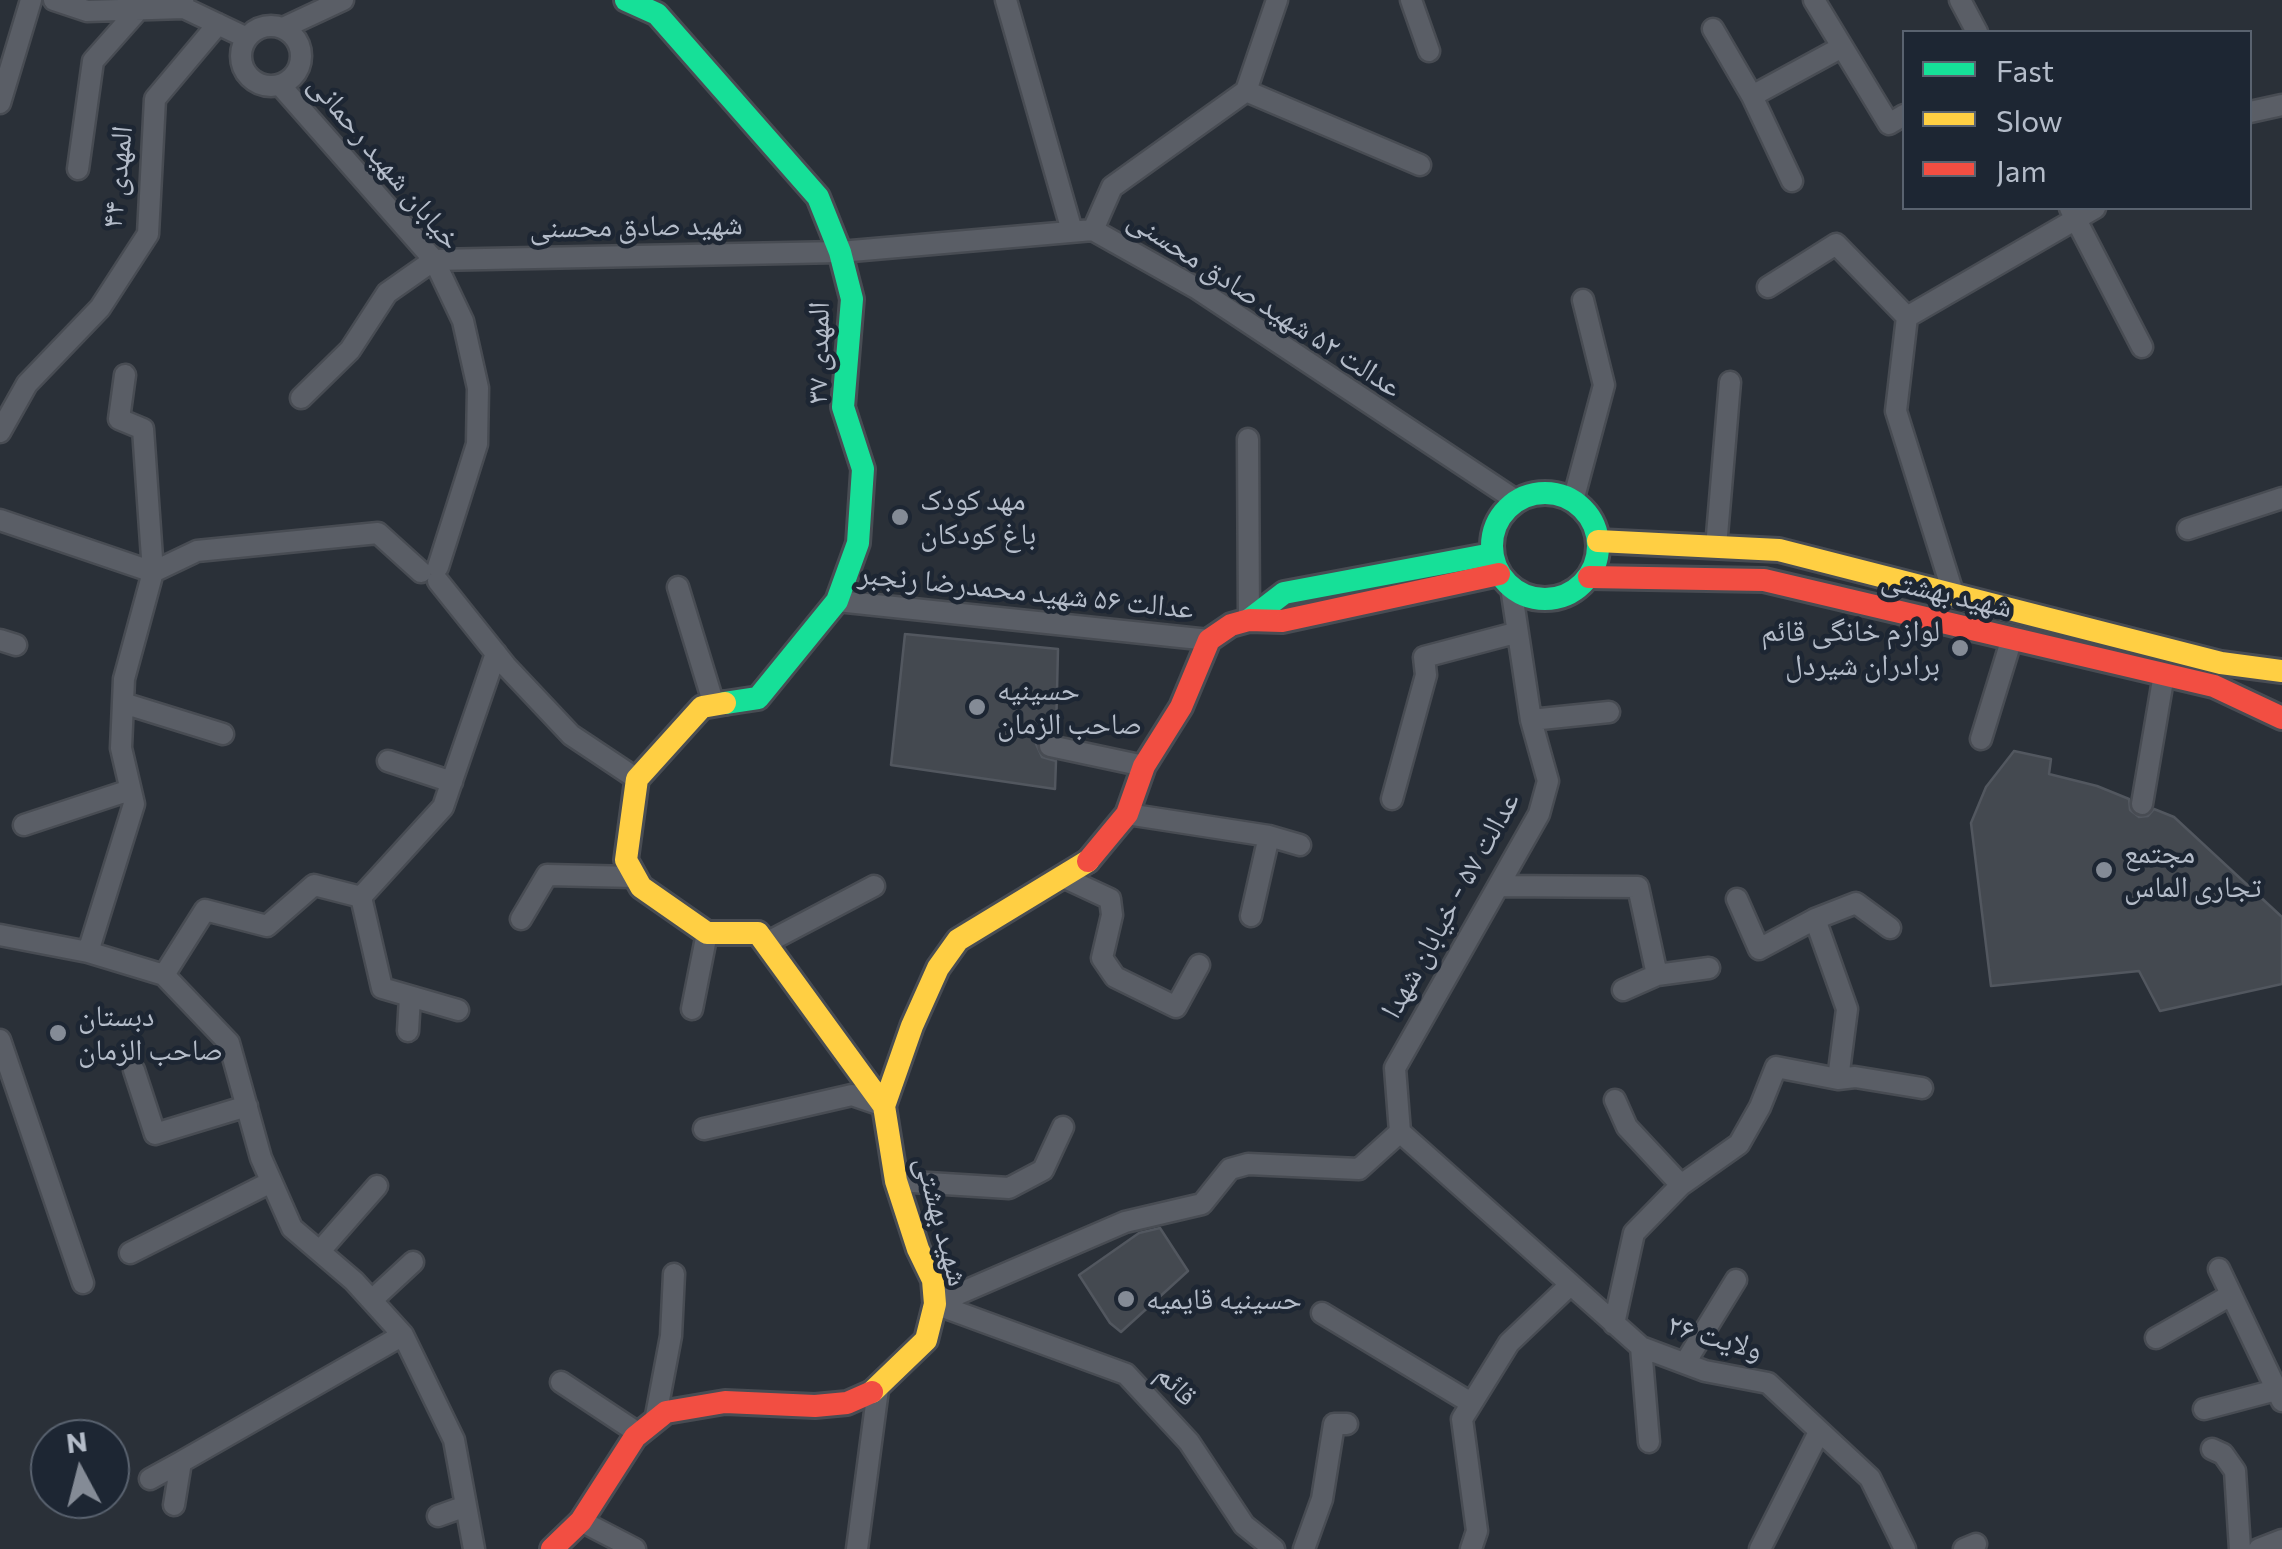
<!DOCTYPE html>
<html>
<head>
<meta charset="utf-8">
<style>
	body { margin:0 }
	#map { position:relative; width:2282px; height:1549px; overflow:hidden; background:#2a3038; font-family:Commissioner,sans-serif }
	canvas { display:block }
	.legend { position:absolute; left:1902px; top:30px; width:350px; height:180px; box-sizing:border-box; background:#1d2633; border:2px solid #59626f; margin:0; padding:12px 18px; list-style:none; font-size:30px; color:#b4bcc9 }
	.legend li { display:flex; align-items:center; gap:20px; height:50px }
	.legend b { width:50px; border:2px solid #59626f }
	.north { position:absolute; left:30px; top:1419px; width:100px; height:100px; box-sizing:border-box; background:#1d2633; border:2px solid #59626f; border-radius:50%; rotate:353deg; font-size:28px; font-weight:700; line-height:40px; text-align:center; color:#b4bcc9 }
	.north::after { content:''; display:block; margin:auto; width:35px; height:45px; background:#848b96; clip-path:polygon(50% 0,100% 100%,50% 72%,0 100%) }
</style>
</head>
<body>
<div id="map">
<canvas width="2282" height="1549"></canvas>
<ul class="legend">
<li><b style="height:12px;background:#16e098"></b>Fast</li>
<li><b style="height:12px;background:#ffcf43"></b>Slow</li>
<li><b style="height:12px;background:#f24e42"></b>Jam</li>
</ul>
<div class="north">N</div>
</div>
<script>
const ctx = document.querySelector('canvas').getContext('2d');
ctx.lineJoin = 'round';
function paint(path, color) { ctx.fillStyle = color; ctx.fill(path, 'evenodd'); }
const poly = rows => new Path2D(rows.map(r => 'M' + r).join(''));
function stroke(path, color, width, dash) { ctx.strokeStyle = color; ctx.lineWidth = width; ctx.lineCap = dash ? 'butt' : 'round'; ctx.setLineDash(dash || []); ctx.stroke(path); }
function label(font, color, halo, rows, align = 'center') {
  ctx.font = font + ' Commissioner,"Noto Naskh Arabic",sans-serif'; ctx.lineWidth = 9; ctx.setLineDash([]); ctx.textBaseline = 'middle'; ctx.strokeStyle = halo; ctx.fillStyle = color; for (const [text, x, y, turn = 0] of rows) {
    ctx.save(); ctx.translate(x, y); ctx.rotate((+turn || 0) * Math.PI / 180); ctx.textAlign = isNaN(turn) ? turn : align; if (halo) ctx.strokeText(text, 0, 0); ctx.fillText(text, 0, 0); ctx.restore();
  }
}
const building = poly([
	[905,634,1058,649,1056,733,1045,733,1036,744,1042,757,1056,761,1055,789,891,765,905,634],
	[2014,751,2051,759,2049,774,2097,786,2129,799,2130,810,2139,817,2148,816,2154,809,2174,817,2282,917,2282,984,2160,1011,2139,971,1991,986,1971,823,1986,787,2014,751],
	[1160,1228,1188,1271,1121,1332,1110,1323,1079,1275,1139,1233,1160,1228]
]);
const street = poly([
	[54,0,87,11,184,8],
	[183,0,184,8,247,38],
	[1006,0,1072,231],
	[1411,0,1429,51],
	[1814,0,1889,124,1904,115],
	[1960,0,1977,32],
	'241 56a30 30 0 1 1 60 0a30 30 0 1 1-60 0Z',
	[283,28,343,0],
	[1713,29,1752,96,1792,181],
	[280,85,434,260,463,321,478,388,477,444,438,567],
	[1246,91,1420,165],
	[1752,96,1842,47],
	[0,103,31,0],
	[2250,112,2282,105],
	[78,169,93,61,139,9],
	[2070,208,2142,347],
	[1093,230,1112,187,1246,91,1277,0],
	[1768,287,1836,244,1907,317],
	[1907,317,1896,411,1954,596],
	[1907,317,2095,208],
	[301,398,350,350,387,293,434,260,840,252,1093,230,1196,288,1517,501],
	[0,432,27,384,100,308,148,234,155,99,218,24],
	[1248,439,1249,620],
	[1573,501,1604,385,1583,300],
	[0,520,153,572,143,429,119,419,125,375],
	[2188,529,2282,498],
	[1716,547,1730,382],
	[438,581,506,666,571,735,637,779],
	[678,587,714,705],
	[837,601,1209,640],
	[0,640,16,645],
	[123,703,223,734],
	[1531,720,1609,712],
	[1981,739,2012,638],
	[1050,746,1144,766],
	[388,761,452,782],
	[1392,799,1426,675,1424,657,1515,633],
	[2142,804,2164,674],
	[1127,814,1269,836,1300,845],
	[24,825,130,790],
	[1065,878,1110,899,1112,915,1102,958,1115,977,1176,1007,1199,965],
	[1499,886,1638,887,1657,975,1709,968],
	[361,897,382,988,458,1010],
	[1737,899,1759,949,1815,919],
	[1251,916,1269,836],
	[521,919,547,875,635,877],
	[0,935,88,952,164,975,229,1043,261,1158,292,1228,354,1281,403,1335,454,1440,474,1549],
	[766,943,874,886],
	[88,952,134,804,121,748,124,679,153,572,197,551,378,533,421,572],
	[164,975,205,910,267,926,314,885,361,897,443,807,496,653],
	[1623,990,1657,975],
	[692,1009,707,933],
	[408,1031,410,997],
	[0,1040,83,1283],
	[134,1070,155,1134,247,1106],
	[1838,1079,1855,1077,1922,1088],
	[1615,1100,1627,1127,1681,1185],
	[704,1129,852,1095,884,1106],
	[1400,1132,1641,1347,1705,1371,1768,1383,1870,1478,1905,1549],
	[1400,1132,1395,1068,1539,814,1548,781,1531,720,1511,587],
	[896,1181,1009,1188,1043,1170,1063,1127],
	[320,1251,377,1186],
	[130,1253,271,1182],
	[2219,1269,2282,1401],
	[372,1300,413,1262],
	[935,1304,1125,1222,1202,1204,1230,1169,1248,1164,1359,1169,1400,1132],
	[935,1304,1126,1374,1189,1442,1244,1525,1274,1549],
	[1322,1313,1471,1403],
	[1614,1324,1634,1233,1681,1185,1739,1144,1760,1107,1776,1067,1838,1079,1847,1009,1815,919,1856,903,1890,928],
	[2156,1338,2231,1295],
	[1641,1347,1649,1442],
	[1685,1363,1736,1280],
	[561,1382,638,1433],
	[2204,1409,2276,1390],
	[655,1421,671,1336,674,1274],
	[2212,1449,2223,1454,2235,1471,2240,1549],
	[150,1479,181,1462],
	[174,1505,181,1462,403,1335],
	[438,1516,466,1506],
	[581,1521,635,1549],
	[857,1549,878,1389],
	[1304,1549,1322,1499,1334,1424,1347,1424],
	[1471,1549,1477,1531,1462,1419,1509,1343,1570,1285],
	[1760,1549,1819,1432],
	[1964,1549,1976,1544],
	[2259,1549,2282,1540]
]);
const fast = poly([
	[626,0,657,14,818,197,840,252,852,299,843,407,863,469,858,543,837,601,758,698,725,703],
	'1492 546a53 53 0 1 1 106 0a53 53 0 1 1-106 0Z',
	[1249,620,1284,593,1492,554]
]);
const slow = poly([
	[1598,541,1779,550,2221,663,2282,671],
	[725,703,702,707,637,779,626,860,641,887,707,933,758,933,884,1106],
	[872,1392,926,1340,935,1304,933,1280,918,1249,896,1181,884,1106,912,1026,938,968,958,940,1088,861]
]);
const jam = poly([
	[1589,577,1764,580,2214,686,2282,718],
	[1088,861,1127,814,1144,766,1181,707,1209,640,1231,625,1249,620,1282,621,1499,574],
	[552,1549,581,1521,635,1437,666,1412,725,1402,815,1406,847,1403,872,1392]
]);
const markers = [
	[900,517,10,"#848b96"],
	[1960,648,10,"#848b96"],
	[977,707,10,"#848b96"],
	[2104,870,10,"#848b96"],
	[58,1033,10,"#848b96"],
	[1126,1299,10,"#848b96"]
];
const streetNames = [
	["خیابان شهید رحمانی",385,162,50],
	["المهدی ۴۴",117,177,-84],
	["شهید صادق محسنی",636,226,-1],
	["عدالت ۵۲ شهید صادق محسنی",1265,303,33],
	["المهدی ۳۷",818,353,-89],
	["عدالت ۵۶ شهید محمدرضا رنجبر",1026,591,6],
	["شهید بهشتی",1947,593,13],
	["عدالت ۵۷ - خیابان شهدا",1450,905,-61],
	["شهید بهشتی",942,1221,75],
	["ولایت ۲۶",1715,1337,16],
	["قائم",1177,1385,47]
];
const poiNames = [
	["مهد کودک",920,500],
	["باغ کودکان",920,534],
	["لوازم خانگی قائم",1940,631,"right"],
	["برادران شیردل",1940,665,"right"],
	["حسینیه",997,690],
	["صاحب الزمان",997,724],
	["مجتمع",2124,853],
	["تجاری الماس",2124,887],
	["دبستان",78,1016],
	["صاحب الزمان",78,1050],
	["حسینیه قایمیه",1146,1299]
];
paint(building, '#444950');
stroke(building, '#52575f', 2.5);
stroke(street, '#484c53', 25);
stroke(fast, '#484c53', 28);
stroke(slow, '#484c53', 28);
stroke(jam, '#484c53', 28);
stroke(street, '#5a5e66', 20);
stroke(fast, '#16e098', 22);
stroke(slow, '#ffcf43', 22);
stroke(jam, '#f24e42', 22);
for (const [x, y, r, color] of markers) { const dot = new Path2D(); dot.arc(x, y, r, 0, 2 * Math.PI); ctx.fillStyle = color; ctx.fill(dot); stroke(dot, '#1d2633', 4); }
label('30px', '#b4bcc9', '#1d2633', streetNames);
label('30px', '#b4bcc9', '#1d2633', poiNames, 'left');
</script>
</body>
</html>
